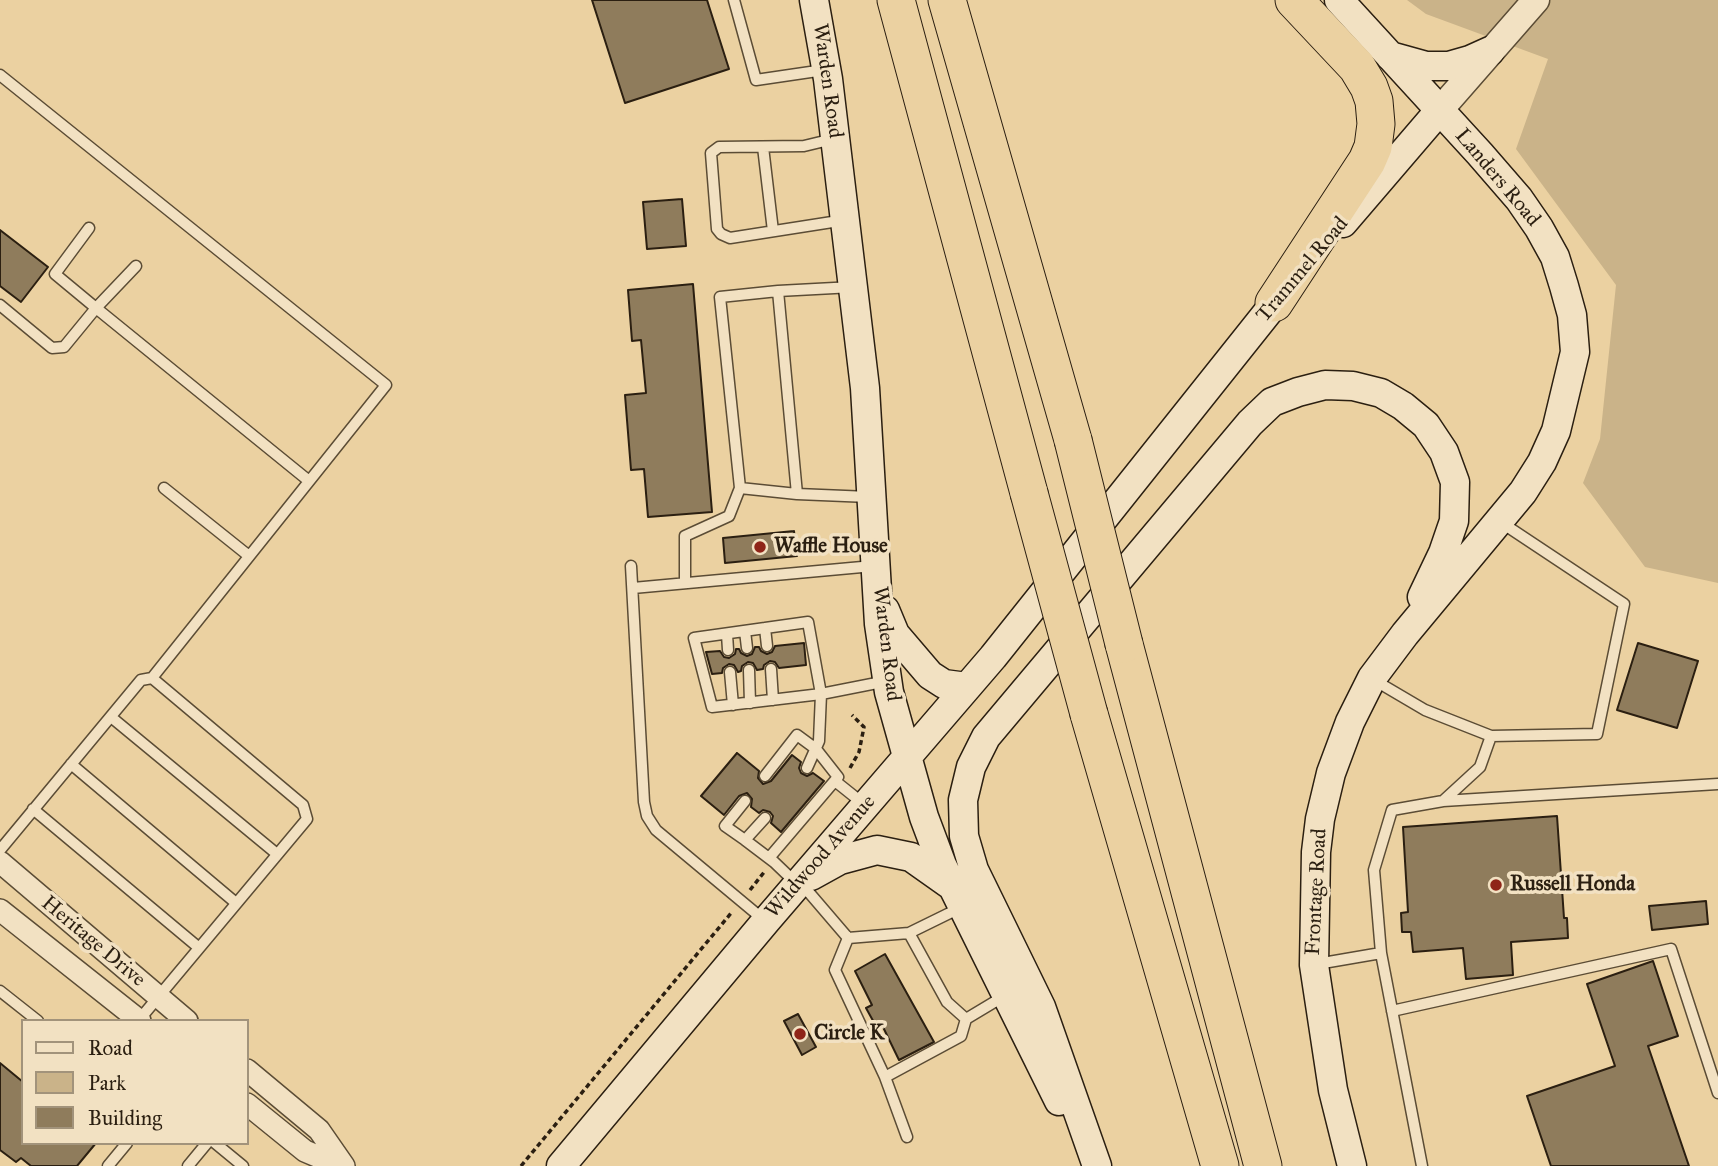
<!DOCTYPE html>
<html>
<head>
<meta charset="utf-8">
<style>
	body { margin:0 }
	#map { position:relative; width:1718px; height:1166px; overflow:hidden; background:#ebd1a1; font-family:"IM FELL Great Primer",serif }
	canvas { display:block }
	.legend { position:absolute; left:21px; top:1019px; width:228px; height:126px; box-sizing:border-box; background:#f2e1c2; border:2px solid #a2937b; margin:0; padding:9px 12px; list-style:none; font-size:21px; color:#2b1f11 }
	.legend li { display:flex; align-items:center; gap:14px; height:35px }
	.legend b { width:35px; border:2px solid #a2937b }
</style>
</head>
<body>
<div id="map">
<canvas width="1718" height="1166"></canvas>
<ul class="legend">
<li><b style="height:9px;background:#f2e1c2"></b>Road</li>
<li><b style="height:19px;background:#cab389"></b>Park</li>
<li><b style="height:19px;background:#8f7c5c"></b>Building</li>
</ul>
</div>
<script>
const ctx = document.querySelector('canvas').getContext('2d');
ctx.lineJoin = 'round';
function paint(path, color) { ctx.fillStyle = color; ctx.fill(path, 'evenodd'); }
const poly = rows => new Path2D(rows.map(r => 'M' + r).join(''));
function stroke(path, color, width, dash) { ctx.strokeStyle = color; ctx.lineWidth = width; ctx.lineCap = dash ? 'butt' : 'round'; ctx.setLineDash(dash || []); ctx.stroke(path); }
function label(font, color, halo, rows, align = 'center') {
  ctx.font = font + ' "IM FELL Great Primer",serif'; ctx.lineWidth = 7; ctx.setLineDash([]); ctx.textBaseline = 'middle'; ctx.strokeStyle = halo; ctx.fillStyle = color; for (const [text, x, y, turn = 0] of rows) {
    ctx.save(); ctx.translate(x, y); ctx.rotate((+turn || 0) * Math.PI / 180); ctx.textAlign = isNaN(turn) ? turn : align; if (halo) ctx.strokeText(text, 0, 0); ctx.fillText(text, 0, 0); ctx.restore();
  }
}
const green = poly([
	[1407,0,1718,0,1718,583,1645,567,1583,483,1600,439,1616,285,1516,149,1548,59,1426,14]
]);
const building = poly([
	[592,0,707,0,729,69,625,103,592,0],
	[682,199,686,246,647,249,643,202,682,199],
	[0,230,48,267,21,302,0,286,0,230],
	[693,284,712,512,648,517,644,469,631,470,625,395,646,393,641,340,632,341,628,290,693,284],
	[794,531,797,556,725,563,723,538,794,531],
	[804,643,806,665,779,668,775,662,770,661,764,665,763,669,757,670,753,663,748,662,742,666,741,671,738,672,734,665,729,664,723,668,722,673,712,674,706,652,720,651,724,657,729,658,735,654,736,649,739,649,741,653,747,656,752,654,755,647,759,647,761,651,767,654,772,652,775,646,804,643],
	[1638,643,1698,661,1677,728,1617,710,1638,643],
	[737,753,759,771,758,778,763,784,771,781,792,755,801,762,799,768,801,773,807,776,813,773,824,781,781,832,771,823,773,816,770,812,763,810,759,813,751,807,752,799,747,793,739,796,724,815,701,796,737,753],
	[1557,816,1564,918,1567,918,1568,938,1511,942,1513,975,1466,979,1463,948,1413,952,1411,932,1402,932,1401,913,1408,912,1403,827,1557,816],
	[1706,901,1708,924,1652,930,1649,906,1706,901],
	[885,954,934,1042,899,1060,882,1025,877,1028,866,1008,872,1005,855,971,885,954],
	[1653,961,1678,1036,1648,1046,1689,1166,1551,1166,1527,1096,1615,1066,1587,984,1653,961],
	[798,1014,816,1047,802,1055,784,1021,798,1014],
	[0,1063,23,1082,23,1143,96,1143,77,1166,31,1166,21,1158,16,1162,0,1150,0,1063]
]);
const path = poly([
	[850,768,859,752,864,727,852,715],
	[750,890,765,871],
	[521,1166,732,912]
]);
const service = poly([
	[734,0,756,80,824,70],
	[0,75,386,385,152,678],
	[833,139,804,146,719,147,711,153,717,229,721,234,730,238,845,220],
	[763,147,773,231],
	[89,228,55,274,96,308,136,266],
	[853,287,778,291,797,494,869,497],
	[778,291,720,297,740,488,797,494],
	[0,305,52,348,64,347,96,308,309,481],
	[164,488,249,556],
	[631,566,644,802,647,816,656,830,764,920],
	[685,583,685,536,729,516,740,488],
	[633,588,873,566],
	[765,628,767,646],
	[745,631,747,648],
	[727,634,728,650],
	[771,669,773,700],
	[749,670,750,703],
	[730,672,733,705],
	[1374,680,1425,710,1491,736,1597,734,1624,604,1499,521],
	[111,717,277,854],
	[71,764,236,903],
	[807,768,819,741,821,694,712,707,694,638,808,622,821,694,887,681],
	[765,776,797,735,816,749,838,777,769,858],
	[835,781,865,805],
	[745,801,725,826,745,840],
	[1443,801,1718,784],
	[33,809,198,947],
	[765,818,745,840,774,862,798,885],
	[0,850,141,680,152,678,303,805,307,819,139,1020],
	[800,882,848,938,835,970,885,1077,907,1137],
	[909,933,947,1002,966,1019,1006,995],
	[848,938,909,933,962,907],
	[1381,953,1374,870,1392,810,1443,801,1480,767,1491,736],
	[1317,964,1381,953,1422,1166],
	[0,991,38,1021],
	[1392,1011,1671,949,1718,1093],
	[885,1077,961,1036,966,1019],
	[215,1143,243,1166],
	[108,1166,127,1143],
	[188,1166,207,1143]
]);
const minor = poly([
	[0,862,187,1021],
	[0,910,140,1021],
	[247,1070,319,1130,344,1166],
	[247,1104,305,1151,340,1166]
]);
const tertiary = poly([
	[1439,111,1536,0]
]);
const secondary = poly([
	[814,0,828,79,865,388,879,624,889,692,924,817,942,865,1059,1101],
	[1339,0,1480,154,1519,199,1539,228,1555,257,1564,286,1572,315,1575,352,1556,431,1542,462,1523,492,1405,634,1372,678,1350,722,1331,773,1320,819,1316,852,1314,965,1333,1090,1352,1166],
	[1390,56,1426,66,1449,66,1470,60,1490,51],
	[1343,223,1439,111],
	[885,610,895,634,930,675,944,684,967,687],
	[811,876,840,860,877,850,911,857,952,886],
	[561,1166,766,921,993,657,1287,288],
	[1097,1166,1041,1007,974,870,964,836,963,800,971,767,986,737,1250,423,1272,402,1298,392,1325,385,1353,386,1381,393,1403,406,1426,425,1444,452,1455,482,1454,521,1443,553,1422,597]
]);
const motorway = poly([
	[896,0,1029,493],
	[947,0,1073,440],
	[1274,303,1367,161,1373,147,1376,124,1374,101,1369,87,1357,67,1294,0],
	[1124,644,1263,1166],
	[1089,714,1220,1166]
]);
const motorwayBridge = poly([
	[1073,440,1124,644],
	[1029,493,1089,714]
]);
const markers = [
	[760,547,7,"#8f2418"],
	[1496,885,7,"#8f2418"],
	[800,1034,7,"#8f2418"]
];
const streetNames = [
	["Warden Road",827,81,82],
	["Landers Road",1497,178,50],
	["Trammel Road",1303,270,-50],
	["Warden Road",886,644,83],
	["Wildwood Avenue",821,857,-49],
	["Frontage Road",1317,892,-87],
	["Heritage Drive",93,942,40]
];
const poiNames = [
	["Waffle House",774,547],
	["Russell Honda",1510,885],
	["Circle K",814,1034]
];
paint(green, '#cab389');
paint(building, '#8f7c5c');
stroke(building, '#2b1f11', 2);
stroke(service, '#5b4c35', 13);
stroke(minor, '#5b4c35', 24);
stroke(tertiary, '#5b4c35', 29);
stroke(secondary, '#2b1f11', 31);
stroke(motorway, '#2b1f11', 39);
stroke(path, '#2b1f11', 3.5, [5, 3.5]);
stroke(service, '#f2e1c2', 10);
stroke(minor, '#f2e1c2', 21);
stroke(tertiary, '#f2e1c2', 26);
stroke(secondary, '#f2e1c2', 28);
stroke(motorway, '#ebd1a1', 37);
stroke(motorwayBridge, '#2b1f11', 39, []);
stroke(motorwayBridge, '#ebd1a1', 37);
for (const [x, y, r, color] of markers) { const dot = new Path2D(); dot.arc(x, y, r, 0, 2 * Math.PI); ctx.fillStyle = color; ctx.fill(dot); stroke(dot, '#f2e1c2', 2.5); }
label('21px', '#2b1f11', '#f2e1c2', streetNames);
label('bold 21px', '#2b1f11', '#f2e1c2', poiNames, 'left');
</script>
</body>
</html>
